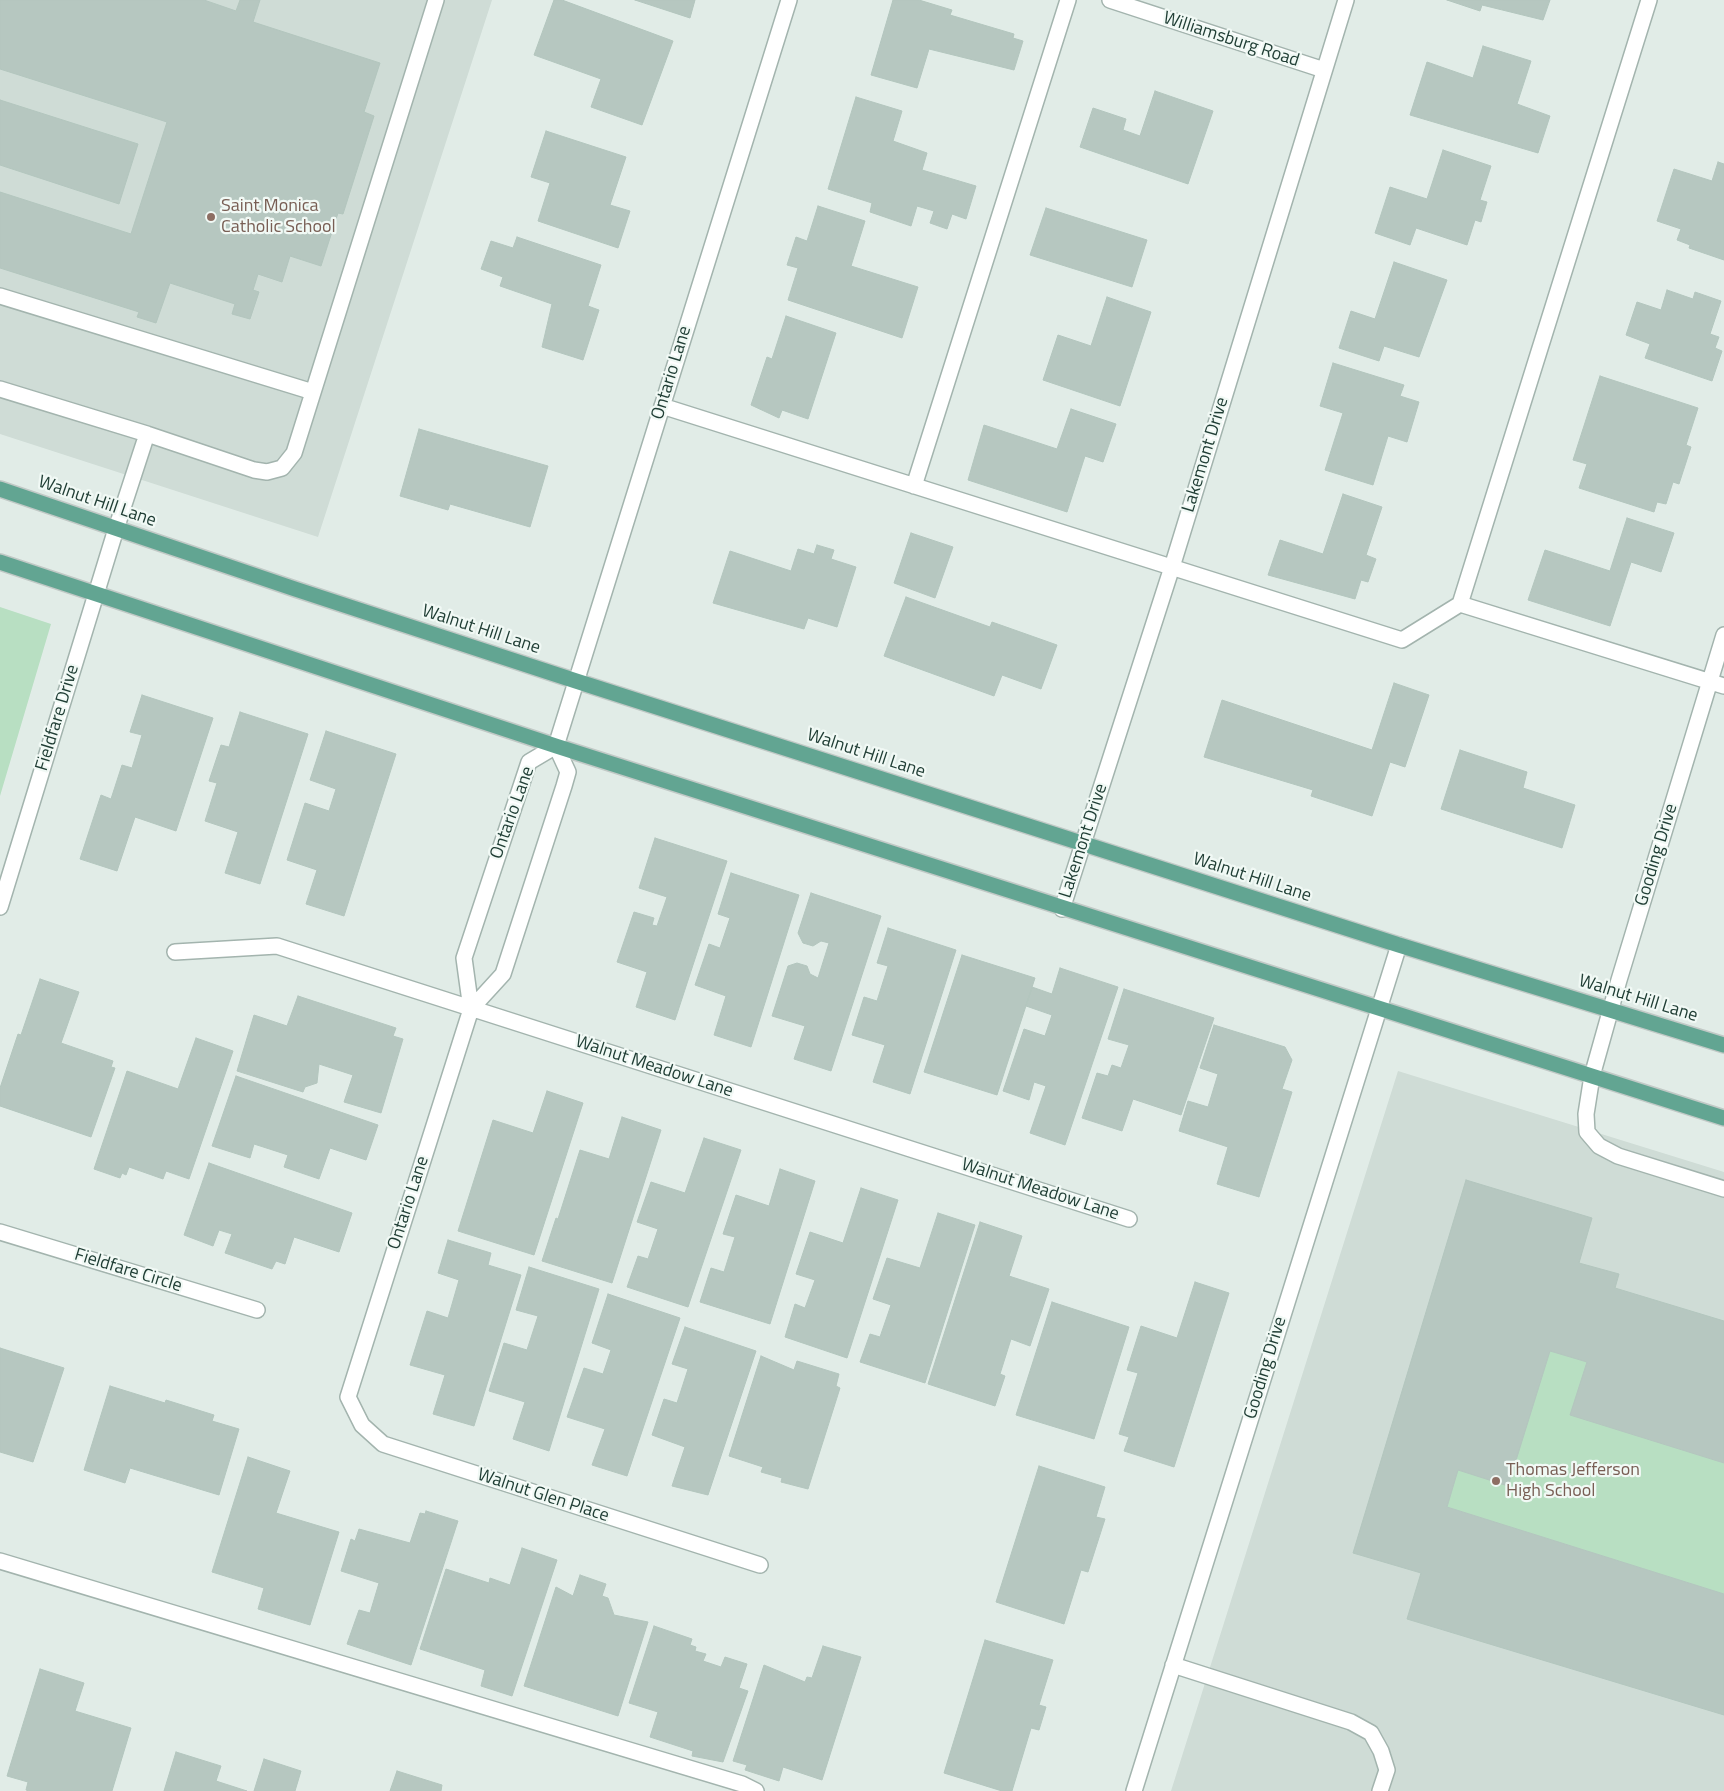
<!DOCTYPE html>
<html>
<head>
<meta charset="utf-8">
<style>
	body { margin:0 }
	canvas { display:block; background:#e1ece7 }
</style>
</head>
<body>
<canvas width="1724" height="1791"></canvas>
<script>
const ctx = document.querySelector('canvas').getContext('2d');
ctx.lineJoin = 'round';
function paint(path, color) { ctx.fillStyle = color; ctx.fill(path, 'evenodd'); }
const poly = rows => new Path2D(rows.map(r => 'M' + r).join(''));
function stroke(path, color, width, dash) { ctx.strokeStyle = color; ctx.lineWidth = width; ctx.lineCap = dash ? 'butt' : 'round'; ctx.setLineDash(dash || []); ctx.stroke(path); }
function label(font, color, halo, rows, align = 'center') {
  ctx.font = font + ' "Titillium Web",sans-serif'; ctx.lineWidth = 4.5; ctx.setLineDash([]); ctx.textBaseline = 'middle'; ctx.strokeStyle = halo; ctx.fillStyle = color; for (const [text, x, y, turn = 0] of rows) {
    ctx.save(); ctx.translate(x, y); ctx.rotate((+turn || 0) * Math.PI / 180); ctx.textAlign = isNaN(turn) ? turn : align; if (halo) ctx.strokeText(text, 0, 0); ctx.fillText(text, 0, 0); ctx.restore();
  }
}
const built = poly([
	[0,0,492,0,318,537,0,434],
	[1398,1071,1724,1172,1724,1791,1171,1791]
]);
const green = poly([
	[0,607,51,624,0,796],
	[1550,1351,1587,1362,1571,1415,1724,1463,1724,1594,1447,1507,1458,1470,1508,1485]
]);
const building = poly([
	[0,0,204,0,236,11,240,0,260,0,253,22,380,63,364,112,374,116,343,214,338,213,321,266,290,256,282,282,258,274,253,290,259,292,250,319,232,314,235,304,170,283,156,323,137,317,139,312,0,268,0,192,131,234,167,122,0,69,0,0],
	[554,0,562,0,673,41,642,125,591,107,601,79,534,55,554,0],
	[635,0,695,0,690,18,635,0],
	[893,0,919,0,952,10,950,15,1014,34,1013,38,1023,41,1014,70,929,49,917,88,871,75,893,0],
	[1447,0,1550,0,1543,20,1482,5,1480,11,1447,0],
	[1483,46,1531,61,1517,104,1550,116,1538,153,1410,115,1427,62,1473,78,1483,46],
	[1155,91,1213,111,1188,184,1080,147,1093,108,1126,119,1123,130,1140,136,1155,91],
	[856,97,902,111,893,141,927,153,922,170,976,186,966,219,952,214,947,229,930,223,934,211,917,206,911,226,870,212,872,203,828,189,856,97],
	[0,100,138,144,119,204,0,165,0,100],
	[546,131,626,157,610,205,630,211,618,248,538,221,550,183,531,177,546,131],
	[1443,150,1491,166,1480,200,1487,202,1481,222,1475,220,1467,245,1416,228,1410,245,1375,233,1390,187,1427,199,1443,150],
	[1718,162,1724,164,1724,260,1689,248,1690,245,1677,240,1681,229,1657,221,1674,169,1712,181,1718,162],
	[818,206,865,221,851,266,918,287,902,338,788,300,798,268,787,265,796,237,807,241,818,206],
	[1046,208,1147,240,1132,287,1030,255,1046,208],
	[517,237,601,265,588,306,599,310,583,360,542,347,552,304,500,286,503,277,481,269,491,241,513,248,517,237],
	[1394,262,1447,280,1419,357,1384,346,1379,361,1339,348,1351,311,1375,319,1394,262],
	[1667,290,1693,299,1695,292,1721,301,1710,334,1719,337,1715,348,1722,351,1712,381,1645,358,1650,344,1626,335,1637,302,1661,310,1667,290],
	[1107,297,1151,312,1120,406,1043,380,1058,335,1091,346,1107,297],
	[786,316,836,333,808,419,782,410,779,418,751,405,767,357,772,359,786,316],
	[1333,363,1404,385,1400,396,1419,402,1407,442,1388,436,1373,485,1325,470,1343,413,1320,406,1333,363],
	[1600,376,1698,408,1686,445,1691,447,1679,484,1673,482,1666,504,1657,502,1654,512,1579,488,1587,464,1573,460,1600,376],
	[1071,409,1116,424,1103,462,1085,456,1067,512,968,480,984,425,1057,449,1071,409],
	[419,429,548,466,530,527,450,504,448,510,400,496,419,429],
	[1343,494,1382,507,1366,555,1376,559,1368,582,1361,580,1355,599,1268,575,1280,540,1323,554,1343,494],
	[1627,518,1674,533,1661,572,1631,562,1610,626,1528,600,1545,550,1610,571,1627,518],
	[911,533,953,547,935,598,894,583,911,533],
	[817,545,834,550,831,559,856,567,837,627,808,618,804,629,713,603,730,551,791,571,798,549,814,554,817,545],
	[906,597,990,627,992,622,1057,645,1041,689,1002,675,994,696,884,656,906,597],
	[1394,683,1429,695,1405,767,1390,762,1372,816,1311,796,1313,790,1204,757,1222,700,1372,750,1394,683],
	[142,695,213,718,176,831,135,817,117,871,80,859,101,795,111,799,122,765,132,768,142,735,130,732,142,695],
	[240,712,308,734,260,884,225,873,238,832,205,821,217,783,209,781,221,745,229,747,240,712],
	[326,731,396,754,344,916,306,904,317,870,287,860,305,803,329,811,336,789,310,780,326,731],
	[1460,750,1527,772,1523,788,1575,805,1562,848,1441,809,1460,750],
	[655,838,727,861,675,1020,636,1007,647,972,617,962,634,912,654,918,652,925,657,926,667,897,639,888,655,838],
	[731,873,799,895,751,1047,714,1035,726,996,695,985,709,944,720,948,730,918,718,914,731,873],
	[811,893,881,916,831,1071,794,1059,805,1026,772,1016,788,966,797,963,807,966,810,974,818,978,829,943,821,941,813,946,803,943,798,933,811,893],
	[888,928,956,950,910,1094,873,1082,885,1045,852,1035,864,997,877,1001,888,966,877,963,888,928],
	[962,955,1035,978,997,1095,924,1072,962,955],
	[1060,968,1118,987,1065,1145,1030,1133,1046,1086,1034,1082,1029,1100,1003,1091,1024,1029,1045,1036,1052,1015,1026,1006,1032,987,1052,994,1060,968],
	[40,979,79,992,61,1043,113,1061,111,1067,115,1068,91,1137,0,1106,0,1088,18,1034,21,1035,40,979],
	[1124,989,1214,1018,1181,1115,1133,1099,1122,1131,1082,1118,1097,1073,1108,1076,1112,1065,1121,1068,1129,1045,1108,1039,1124,989],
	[298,996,396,1028,393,1036,403,1039,381,1113,344,1102,353,1075,319,1064,317,1083,305,1087,303,1092,237,1071,254,1015,287,1026,298,996],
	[1214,1025,1285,1047,1292,1060,1282,1089,1292,1092,1259,1197,1217,1184,1228,1147,1179,1131,1188,1101,1208,1107,1218,1074,1200,1068,1214,1025],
	[196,1038,233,1051,189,1179,166,1171,163,1179,129,1167,126,1175,122,1173,120,1178,94,1169,127,1071,178,1089,196,1038],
	[236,1076,378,1125,366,1160,330,1148,319,1179,284,1167,288,1155,254,1144,250,1158,212,1146,236,1076],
	[547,1091,583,1103,534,1255,458,1231,493,1120,533,1133,547,1091],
	[622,1117,661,1130,612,1283,542,1261,556,1218,558,1219,580,1150,609,1159,622,1117],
	[704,1138,741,1150,688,1307,627,1287,638,1256,648,1259,658,1229,637,1222,651,1182,685,1193,704,1138],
	[209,1163,352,1213,339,1252,294,1237,285,1264,276,1261,272,1269,225,1253,232,1234,219,1230,213,1246,184,1235,209,1163],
	[780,1169,815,1181,770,1324,700,1302,711,1268,724,1272,735,1237,723,1234,736,1195,769,1206,780,1169],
	[1466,1180,1592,1218,1579,1263,1619,1274,1615,1288,1724,1321,1724,1463,1570,1415,1587,1362,1550,1351,1508,1486,1458,1470,1447,1507,1724,1594,1724,1715,1407,1619,1421,1573,1353,1553,1466,1180],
	[861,1188,898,1200,847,1358,785,1337,795,1304,805,1308,815,1280,796,1274,810,1232,843,1243,861,1188],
	[938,1213,975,1225,925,1383,860,1362,870,1334,880,1337,891,1305,873,1299,887,1258,920,1268,938,1213],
	[980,1222,1022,1236,1009,1276,1049,1289,1030,1346,1011,1339,1000,1374,1005,1376,995,1406,928,1384,980,1222],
	[448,1240,491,1253,488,1265,521,1275,474,1426,433,1414,445,1375,410,1365,427,1311,448,1318,459,1280,438,1273,448,1240],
	[529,1267,599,1289,549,1451,513,1439,525,1402,489,1391,504,1343,527,1350,538,1316,516,1310,529,1267],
	[1195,1282,1229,1293,1174,1467,1124,1451,1129,1437,1119,1434,1138,1373,1127,1370,1141,1326,1177,1338,1195,1282],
	[608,1294,680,1318,627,1476,592,1465,605,1429,567,1417,584,1368,603,1374,611,1350,592,1343,608,1294],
	[1052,1302,1129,1327,1094,1439,1016,1415,1052,1302],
	[685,1327,756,1351,708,1495,672,1486,685,1447,652,1435,664,1399,677,1403,688,1369,672,1364,685,1327],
	[0,1348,64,1368,33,1462,0,1452,0,1348],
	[761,1356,794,1370,797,1361,839,1374,836,1386,840,1388,808,1489,781,1482,782,1478,761,1472,763,1467,729,1456,761,1356],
	[110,1386,165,1403,166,1400,214,1415,212,1421,239,1429,219,1495,130,1468,125,1483,84,1470,110,1386],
	[248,1457,290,1471,276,1513,339,1532,310,1625,258,1609,264,1588,212,1572,248,1457],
	[1039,1466,1105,1487,1096,1517,1105,1519,1088,1572,1081,1570,1064,1624,996,1602,1039,1466],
	[426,1511,458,1521,411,1665,347,1644,359,1610,370,1613,379,1583,341,1571,351,1539,355,1541,359,1529,410,1543,420,1513,425,1514,426,1511],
	[522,1548,557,1560,512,1696,481,1686,485,1670,420,1649,446,1569,489,1583,490,1578,510,1585,522,1548],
	[580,1575,606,1584,602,1596,608,1598,614,1615,648,1622,618,1716,524,1686,556,1587,573,1596,580,1575],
	[654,1626,692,1639,690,1645,696,1647,695,1651,706,1654,703,1661,721,1667,725,1657,747,1664,739,1688,748,1691,723,1762,692,1756,693,1751,650,1737,658,1712,629,1703,654,1626],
	[985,1640,1053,1660,1039,1705,1046,1707,1039,1730,1031,1728,1012,1791,1002,1791,944,1773,985,1640],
	[823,1646,861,1657,822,1780,783,1767,779,1781,745,1770,747,1765,733,1761,764,1665,805,1682,807,1677,812,1678,823,1646],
	[40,1669,84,1683,75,1711,131,1728,112,1791,29,1791,26,1790,28,1782,7,1776,40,1669],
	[176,1752,221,1766,216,1781,247,1791,164,1791,176,1752],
	[264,1759,301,1771,295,1791,254,1791,264,1759],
	[397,1771,442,1785,441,1791,390,1791,397,1771]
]);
const minor = poly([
	[1110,0,1324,70],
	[1649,0,1460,604,1724,686],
	[0,296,313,392],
	[0,389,147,434,254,470,267,472,282,468,294,453,436,0],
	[662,406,1402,640,1460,604],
	[914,486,1068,0],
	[1724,635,1619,980,1592,1076,1586,1114,1587,1132,1599,1146,1618,1156,1724,1189],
	[556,746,529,762,464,958,471,1009,348,1397,362,1425,383,1444,760,1565],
	[0,907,116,529,147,434],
	[1062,909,1172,567,1346,0],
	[175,952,277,946,1129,1219],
	[471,1009,503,974,564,786,568,772,556,746,789,0],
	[0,1232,257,1310],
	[0,1561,742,1784,756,1791],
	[1173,1665,1351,1722,1371,1733,1381,1751,1387,1770,1380,1791],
	[1134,1791,1399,945]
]);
const major = poly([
	[0,489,295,589,576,681,1399,945,1724,1045],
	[0,562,556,746,1724,1118]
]);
const markers = [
	[211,217,5,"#8d6e63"],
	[1496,1481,5,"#8d6e63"]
];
const streetNames = [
	["Williamsburg Road",1231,40,18],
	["Ontario Lane",672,373,-73],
	["Lakemont Drive",1206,455,-73],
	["Walnut Hill Lane",97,502,19],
	["Walnut Hill Lane",481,630,18],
	["Fieldfare Drive",58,718,-73],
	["Walnut Hill Lane",866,754,18],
	["Ontario Lane",513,813,-70],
	["Lakemont Drive",1084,841,-72],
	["Gooding Drive",1657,855,-73],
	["Walnut Hill Lane",1252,878,18],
	["Walnut Hill Lane",1638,999,17],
	["Walnut Meadow Lane",654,1067,18],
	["Walnut Meadow Lane",1040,1190,18],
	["Ontario Lane",409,1203,-72],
	["Fieldfare Circle",128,1271,17],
	["Gooding Drive",1266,1368,-73],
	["Walnut Glen Place",543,1496,18]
];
const educationNames = [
	["Saint Monica",221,207],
	["Catholic School",221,228],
	["Thomas Jefferson",1506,1471],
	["High School",1506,1492]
];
paint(built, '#cfdcd6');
paint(green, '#b8dfc2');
paint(building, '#b6c7c0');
stroke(building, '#b3c6be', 1);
stroke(minor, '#a3b4ae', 18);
stroke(major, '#c1c9c6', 18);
stroke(minor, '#fff', 15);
stroke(major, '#62a592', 15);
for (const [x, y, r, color] of markers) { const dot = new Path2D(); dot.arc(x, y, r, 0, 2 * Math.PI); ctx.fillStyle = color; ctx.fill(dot); stroke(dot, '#f1f9f5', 2); }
label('18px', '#203e35', '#f1f9f5', streetNames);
label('18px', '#785e54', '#f1f9f5', educationNames, 'left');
</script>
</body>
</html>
